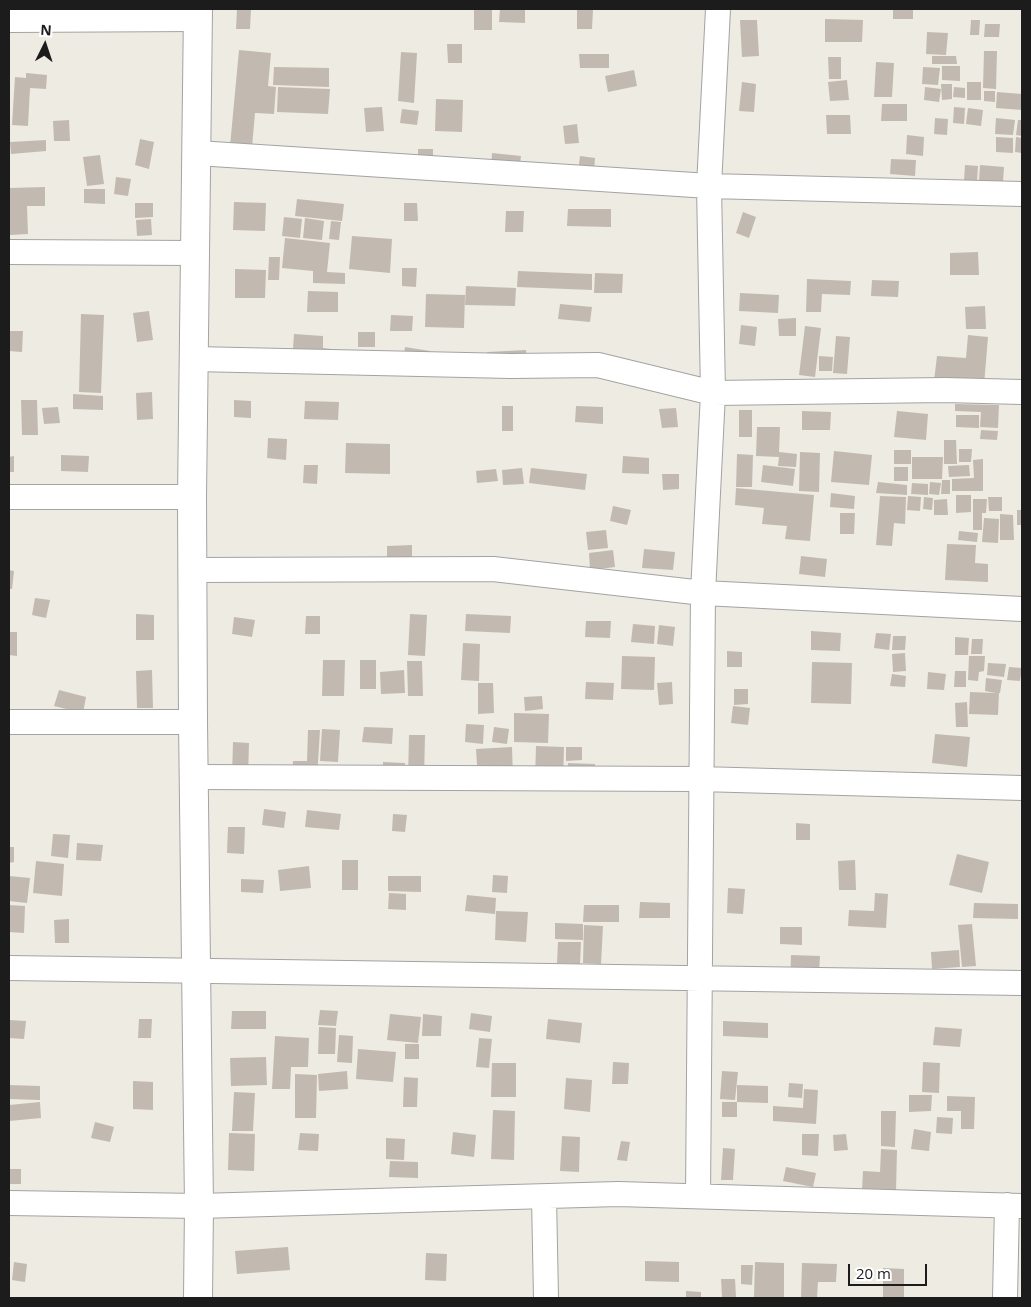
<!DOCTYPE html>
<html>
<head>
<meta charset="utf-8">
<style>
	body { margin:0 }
	#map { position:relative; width:1031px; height:1307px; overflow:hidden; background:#eeebe2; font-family:"Open Sans",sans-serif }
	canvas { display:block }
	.frame { position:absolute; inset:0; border:10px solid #1c1c1c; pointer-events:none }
	.north { position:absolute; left:20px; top:20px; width:50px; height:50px; -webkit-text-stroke:4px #fff; paint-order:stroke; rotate:4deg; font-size:14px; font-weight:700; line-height:20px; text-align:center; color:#1c1c1c }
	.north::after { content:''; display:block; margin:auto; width:18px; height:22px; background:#1c1c1c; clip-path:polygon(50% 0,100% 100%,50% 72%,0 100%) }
	.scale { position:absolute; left:848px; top:1264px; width:79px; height:22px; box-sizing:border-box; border:2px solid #1c1c1c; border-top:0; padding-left:6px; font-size:15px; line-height:18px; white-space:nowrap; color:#1c1c1c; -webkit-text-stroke:4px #fff; paint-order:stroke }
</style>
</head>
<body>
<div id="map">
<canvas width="1031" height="1307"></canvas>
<div class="frame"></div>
<div class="north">N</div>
<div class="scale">20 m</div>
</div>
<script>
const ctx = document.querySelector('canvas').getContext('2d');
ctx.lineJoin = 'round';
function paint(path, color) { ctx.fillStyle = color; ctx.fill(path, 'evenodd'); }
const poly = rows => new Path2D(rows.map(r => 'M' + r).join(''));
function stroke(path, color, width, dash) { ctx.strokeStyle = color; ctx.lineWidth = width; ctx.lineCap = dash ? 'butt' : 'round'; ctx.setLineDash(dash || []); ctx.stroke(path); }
const building = poly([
	[237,9,251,9,250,29,236,29],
	[500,9,525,10,525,23,499,22],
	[893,9,913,9,913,19,893,19],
	[474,10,492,10,492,30,474,30],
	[577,10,593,10,592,29,577,29],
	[825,19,863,20,862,42,825,42],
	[740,20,757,20,759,56,742,57],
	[971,20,980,20,979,35,970,35],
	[985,24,1000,24,999,37,984,37],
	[927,32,948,33,946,55,926,54],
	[447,44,462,44,462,63,448,63],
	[239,50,271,53,268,86,276,87,274,114,255,113,252,147,230,146],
	[984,51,997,51,996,89,983,88],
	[401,52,417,53,414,103,398,101],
	[579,54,609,54,609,68,580,68],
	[932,56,956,56,957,64,932,64],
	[828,57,841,57,841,79,829,79],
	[876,62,894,63,892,97,874,97],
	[942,66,960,66,960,81,942,80],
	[274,67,329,68,329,87,273,85],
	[923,67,940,68,938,85,922,84],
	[634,70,637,86,608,92,605,76],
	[26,73,47,75,46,89,30,88,28,126,12,125,15,77,26,78],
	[847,80,849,100,830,101,828,82],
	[742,82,756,84,754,112,739,111],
	[967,82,981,82,981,100,967,100],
	[941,84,952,84,952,99,942,100],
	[278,87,330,89,328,114,277,112],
	[925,87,941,89,939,102,924,100],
	[954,87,965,88,965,98,953,97],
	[984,91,995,91,995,102,984,101],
	[997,92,1022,94,1022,110,996,108],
	[436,99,463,100,462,132,435,131],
	[882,104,907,104,907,121,881,121],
	[382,107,384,131,366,132,364,108],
	[954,107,965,108,964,124,953,123],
	[968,108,983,110,981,126,966,124],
	[402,109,419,111,417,125,400,123],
	[826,115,850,115,851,134,827,134],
	[935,118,948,119,947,135,934,134],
	[996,118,1015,120,1013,135,995,134],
	[69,120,70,141,54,141,53,121],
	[1018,120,1022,120,1022,136,1016,135],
	[577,124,579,143,565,144,563,126],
	[907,135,924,137,923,156,906,154],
	[996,137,1013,138,1013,153,996,152],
	[1016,137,1022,138,1022,153,1015,152],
	[140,139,154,142,149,169,135,165],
	[46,140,46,151,11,154,10,142],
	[418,149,433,149,433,168,418,168],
	[492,153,521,156,519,173,491,170],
	[100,155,104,184,87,186,83,157],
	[580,156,595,158,594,173,578,172],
	[891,159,916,160,915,176,890,174],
	[965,165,978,166,977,182,964,181],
	[980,165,1004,167,1003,182,979,181],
	[116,177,131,179,128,196,114,194],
	[45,187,45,206,27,206,28,234,10,235,9,188],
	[84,189,105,189,105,204,84,203],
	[297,199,344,204,342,221,295,216],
	[234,202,266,203,265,231,233,230],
	[135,203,153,203,153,217,135,218],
	[404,203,417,203,418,221,404,221],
	[568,209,611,209,611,227,567,226],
	[506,211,524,211,523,232,505,232],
	[743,212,756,217,749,238,736,233],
	[284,217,302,219,300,238,282,236],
	[305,218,324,221,322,240,303,238],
	[151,219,152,235,137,236,136,220],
	[331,221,341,222,339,240,329,239],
	[352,236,392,239,390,273,349,269],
	[285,238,330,243,327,272,345,273,345,284,313,283,313,271,282,268],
	[978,252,979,275,950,275,950,253],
	[269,257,280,257,279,280,268,280],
	[402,268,417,268,416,287,402,286],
	[235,269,266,270,265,298,235,298],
	[518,271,592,274,592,290,517,287],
	[595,273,623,274,622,293,594,293],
	[807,279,851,281,850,295,822,294,821,312,806,312],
	[872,280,899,281,898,297,871,296],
	[466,286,516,288,515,306,465,305],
	[308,291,338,292,338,312,307,312],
	[740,293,779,295,778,313,739,311],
	[426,294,465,295,464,328,425,327],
	[560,304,592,307,590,322,558,319],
	[985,306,986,329,966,329,965,307],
	[149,311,153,340,137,342,133,313],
	[81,314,104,315,101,393,79,392],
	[391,315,413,316,412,331,390,331],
	[796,318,796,336,779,336,778,319],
	[741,325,757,327,755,346,739,344],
	[805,326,821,328,815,377,799,375],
	[9,331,23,331,22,352,9,351],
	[358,332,375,332,375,347,358,347],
	[294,334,323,336,323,348,339,350,339,366,292,364],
	[968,335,988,337,984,385,934,381,937,356,966,358],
	[836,336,850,337,847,374,833,373],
	[405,347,430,351,428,366,403,362],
	[526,350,527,365,488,367,487,352],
	[819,356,833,357,832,371,819,371],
	[152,392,153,419,137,420,136,393],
	[73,394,103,396,103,410,73,409],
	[21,400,37,400,38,435,22,435],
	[234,400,251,401,251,418,234,417],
	[305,401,339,402,338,420,304,419],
	[955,404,999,405,998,428,980,427,981,412,955,411],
	[502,406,513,406,513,431,502,431],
	[576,406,603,407,603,424,575,422],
	[58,407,60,423,44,424,42,408],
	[676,408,678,427,662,428,659,409],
	[739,410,752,410,752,437,739,437],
	[802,411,831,412,830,430,802,430],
	[897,411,928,414,926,440,894,437],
	[956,415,979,415,979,428,956,427],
	[757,427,780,427,779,452,797,454,796,467,778,466,779,457,756,456],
	[981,430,998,431,997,440,980,439],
	[268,438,287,439,286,460,267,458],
	[944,440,956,440,957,464,944,464],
	[346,443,390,444,390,474,345,473],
	[959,449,972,449,971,462,959,462],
	[894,450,911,450,911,464,894,464],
	[834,451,872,455,869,485,831,482],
	[800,452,820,453,819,492,799,491],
	[737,454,753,455,752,487,736,487],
	[61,455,89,456,88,472,61,471],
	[14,456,14,472,9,472,9,457],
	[623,456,649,458,649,474,622,473],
	[912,457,943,457,942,479,912,479],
	[983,459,983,491,952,491,952,479,974,478,973,460],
	[304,465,318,465,317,484,303,483],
	[763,465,795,469,793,486,761,482],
	[969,465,970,476,949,477,948,466],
	[894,467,908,467,908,481,894,481],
	[522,468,524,484,503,485,502,470],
	[531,468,587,474,585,490,529,483],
	[496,469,498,481,477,483,476,471],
	[662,474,679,474,679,489,663,490],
	[942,480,950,480,950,494,941,494],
	[878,482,907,485,907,495,876,493],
	[930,482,941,483,939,495,929,494],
	[912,483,928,484,928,495,911,494],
	[736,488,814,495,810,541,785,539,787,526,762,524,764,508,735,505],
	[831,493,855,496,854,509,830,507],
	[956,495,971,495,971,512,956,513],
	[880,496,906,497,905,524,894,523,892,546,876,545],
	[908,496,921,497,920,511,907,510],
	[924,497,933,498,932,510,923,509],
	[988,497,1002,497,1002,511,989,511],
	[947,499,948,515,934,515,934,500],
	[973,499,987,499,986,513,982,513,982,530,973,530],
	[613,506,631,510,627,525,610,521],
	[1017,510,1022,510,1022,525,1017,525],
	[840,513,855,513,854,534,840,534],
	[1000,514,1013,515,1014,540,1000,540],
	[984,518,999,519,998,543,982,542],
	[606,530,608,548,588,550,586,532],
	[959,531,978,533,977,542,958,540],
	[947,544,976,545,975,563,988,564,988,582,945,580],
	[412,545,412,562,387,563,387,546],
	[644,549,675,552,673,570,642,568],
	[613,550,615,567,590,570,589,553],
	[801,556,827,559,825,577,799,574],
	[9,570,14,571,12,589,9,589],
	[35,598,50,600,46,618,32,615],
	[136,614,154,615,154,640,136,640],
	[410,614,427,615,425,656,408,655],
	[466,614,511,616,510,633,465,631],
	[306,616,320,616,320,634,305,634],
	[234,617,255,620,252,637,232,634],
	[586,621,611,621,610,638,585,637],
	[633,624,655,626,654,644,631,642],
	[659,625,675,627,673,646,657,644],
	[811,631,841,633,840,651,811,650],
	[9,632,17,632,17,656,9,655],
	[876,633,891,634,889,650,874,648],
	[893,636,906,636,905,650,892,650],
	[955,637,969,638,968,655,955,655],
	[972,639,983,639,982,654,971,654],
	[463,643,480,644,479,681,461,680],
	[727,651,742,652,742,667,727,667],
	[905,653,906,671,893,672,892,654],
	[622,656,655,657,654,690,621,689],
	[969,656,985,656,984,671,979,672,978,681,968,680],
	[323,660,345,660,344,696,322,696],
	[360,660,376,660,376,689,360,689],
	[407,661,422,661,423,696,408,696],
	[812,662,852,663,851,704,811,703],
	[988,663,1006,664,1004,677,987,675],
	[1009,667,1022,668,1020,681,1007,680],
	[152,670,153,708,137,708,136,671],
	[404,670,405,693,381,694,380,672],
	[955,671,966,671,966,687,954,687],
	[928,672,946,674,944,690,927,689],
	[892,674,906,676,905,687,890,686],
	[986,678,1002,680,1000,693,999,693,998,715,969,714,970,692,996,693,985,691],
	[586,682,614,683,613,700,585,699],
	[672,682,673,704,659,705,657,683],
	[478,683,493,683,494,713,478,714],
	[734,689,748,689,748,704,734,705],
	[59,690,86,697,83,713,54,706],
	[542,696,543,709,525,711,524,697],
	[967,702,968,727,956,727,955,703],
	[733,706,750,708,748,725,731,723],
	[514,713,549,714,548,743,514,742],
	[466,724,484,725,483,744,465,742],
	[364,727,393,728,392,744,362,742],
	[494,727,509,729,507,744,492,742],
	[322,729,340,730,338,762,320,761],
	[308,730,320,730,317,779,292,778,293,761,307,761],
	[935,734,970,737,967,767,932,763],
	[409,735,425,735,424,781,408,780],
	[233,742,249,743,248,777,232,776],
	[536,746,564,747,563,781,535,780],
	[512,747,513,778,478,780,476,749],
	[566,747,582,747,582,760,566,761],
	[383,762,405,763,405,778,383,777],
	[568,763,595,764,595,780,567,779],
	[264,809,286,812,284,828,262,825],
	[307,810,341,814,339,830,305,827],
	[393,814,407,815,405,832,392,831],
	[796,823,810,824,810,840,796,840],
	[228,827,245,827,244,854,227,853],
	[53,834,70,835,68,858,51,856],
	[77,843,103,845,101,861,76,860],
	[9,847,14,847,14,862,9,863],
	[957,854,989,862,982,893,949,885],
	[342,860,358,860,358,890,342,890],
	[855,860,856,890,839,890,838,861],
	[36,861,64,864,62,896,33,893],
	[309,866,311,888,280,891,278,870],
	[493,875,508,876,507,893,492,892],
	[9,876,30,878,27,903,9,901],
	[388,876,421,876,421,892,388,891],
	[241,879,264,880,263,893,241,892],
	[728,888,745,889,743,914,727,913],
	[389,893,406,894,406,910,388,909],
	[875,893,888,894,886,928,848,926,849,910,874,911],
	[467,895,496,898,495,914,465,911],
	[640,902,670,903,670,918,639,918],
	[974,903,1018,904,1018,919,973,918],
	[9,905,25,906,24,933,9,932],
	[584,905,619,905,619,922,583,922],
	[496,911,528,912,526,942,495,940],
	[69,919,69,943,55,943,54,920],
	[555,923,583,924,583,940,555,939],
	[972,924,976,966,962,967,958,925],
	[584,925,603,926,601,964,583,963],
	[780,927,802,927,802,945,780,944],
	[558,942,581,942,580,964,557,963],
	[959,950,960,967,932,969,931,952],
	[791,955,820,956,819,972,790,987],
	[320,1010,338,1011,336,1026,318,1025],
	[232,1011,266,1011,266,1029,231,1029],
	[471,1013,492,1016,490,1032,469,1029],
	[390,1014,421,1017,418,1043,387,1040],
	[423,1014,442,1016,441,1036,422,1036],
	[139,1019,152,1019,151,1038,138,1038],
	[548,1019,582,1023,580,1043,546,1039],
	[9,1020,26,1021,24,1039,9,1038],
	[723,1021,768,1023,768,1038,723,1036],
	[319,1027,336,1028,335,1054,318,1054],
	[935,1027,962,1029,960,1047,933,1045],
	[339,1035,353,1036,352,1063,337,1062],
	[275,1036,309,1038,308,1067,291,1067,290,1089,272,1089],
	[479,1038,492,1039,489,1068,476,1067],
	[405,1044,419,1044,419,1059,405,1059],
	[358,1049,396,1052,393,1082,356,1079],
	[266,1057,267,1085,231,1086,230,1058],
	[613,1062,629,1063,628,1084,612,1084],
	[923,1062,940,1063,939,1093,922,1092],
	[492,1063,516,1063,516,1097,491,1097],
	[347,1071,348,1089,319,1091,318,1074],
	[722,1071,738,1072,735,1100,720,1099],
	[295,1074,317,1075,316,1118,295,1118],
	[404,1077,418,1078,417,1107,403,1107],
	[566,1078,592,1080,590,1112,564,1109],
	[133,1081,153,1082,153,1110,133,1109],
	[789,1083,803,1084,802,1098,788,1097],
	[9,1085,40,1086,40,1100,9,1099],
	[737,1085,768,1086,768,1103,737,1102],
	[804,1089,818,1090,816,1124,773,1121,773,1106,803,1108],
	[234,1092,255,1093,253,1131,232,1131],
	[909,1095,932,1095,931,1111,909,1112],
	[947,1096,975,1097,974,1129,961,1129,961,1111,947,1111],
	[40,1102,41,1118,9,1121,9,1105],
	[722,1102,737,1102,737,1117,722,1117],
	[493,1110,515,1111,514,1160,491,1159],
	[881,1111,896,1111,895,1147,881,1146],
	[937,1117,953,1118,952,1134,936,1133],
	[95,1122,114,1127,110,1142,91,1138],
	[914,1129,931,1132,929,1151,911,1149],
	[453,1132,476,1135,474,1157,451,1154],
	[229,1133,255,1134,254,1171,228,1170],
	[300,1133,319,1134,318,1151,298,1150],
	[802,1134,819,1134,818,1156,802,1155],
	[846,1134,848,1150,834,1151,833,1135],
	[562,1136,580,1137,579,1172,560,1171],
	[386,1138,405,1139,404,1160,386,1159],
	[621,1141,630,1142,627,1161,617,1160],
	[723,1148,735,1149,733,1180,721,1180],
	[881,1149,897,1150,896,1191,862,1190,863,1171,880,1172],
	[390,1161,418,1162,418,1178,389,1177],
	[786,1167,816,1173,813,1187,783,1181],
	[9,1169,21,1169,21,1184,9,1184],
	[288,1247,290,1270,237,1274,235,1251],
	[426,1253,447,1254,446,1281,425,1280],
	[645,1261,679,1262,679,1282,645,1281],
	[14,1262,27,1264,25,1282,12,1280],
	[755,1262,784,1263,784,1297,754,1297],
	[802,1263,837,1264,836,1282,818,1282,817,1298,801,1298],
	[741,1265,753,1265,752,1285,741,1284],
	[883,1268,904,1269,904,1298,883,1298],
	[721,1279,735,1279,736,1297,722,1297],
	[686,1291,701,1292,701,1298,686,1298]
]);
const minor = poly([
	[9,20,197,19],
	[197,153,709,186,1022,194],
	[9,252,194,253],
	[194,359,511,366,598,365,713,393,945,390,1022,392],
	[9,497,192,497],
	[193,570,493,569,703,593,1022,609],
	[9,722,193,722],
	[195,777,700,779,1022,788],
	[9,968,1022,983],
	[698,1196,703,593,713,393,709,186,718,9],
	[544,1197,546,1298],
	[9,1203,199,1206,618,1194,1022,1206],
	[1005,1298,1007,1205]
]);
const tertiary = poly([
	[198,9,192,497,193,722,199,1206,198,1298]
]);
paint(building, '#c2bab1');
stroke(minor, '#a3a3a3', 26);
stroke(tertiary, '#a3a3a3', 30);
stroke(minor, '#fff', 24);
stroke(tertiary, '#fff', 28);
</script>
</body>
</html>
